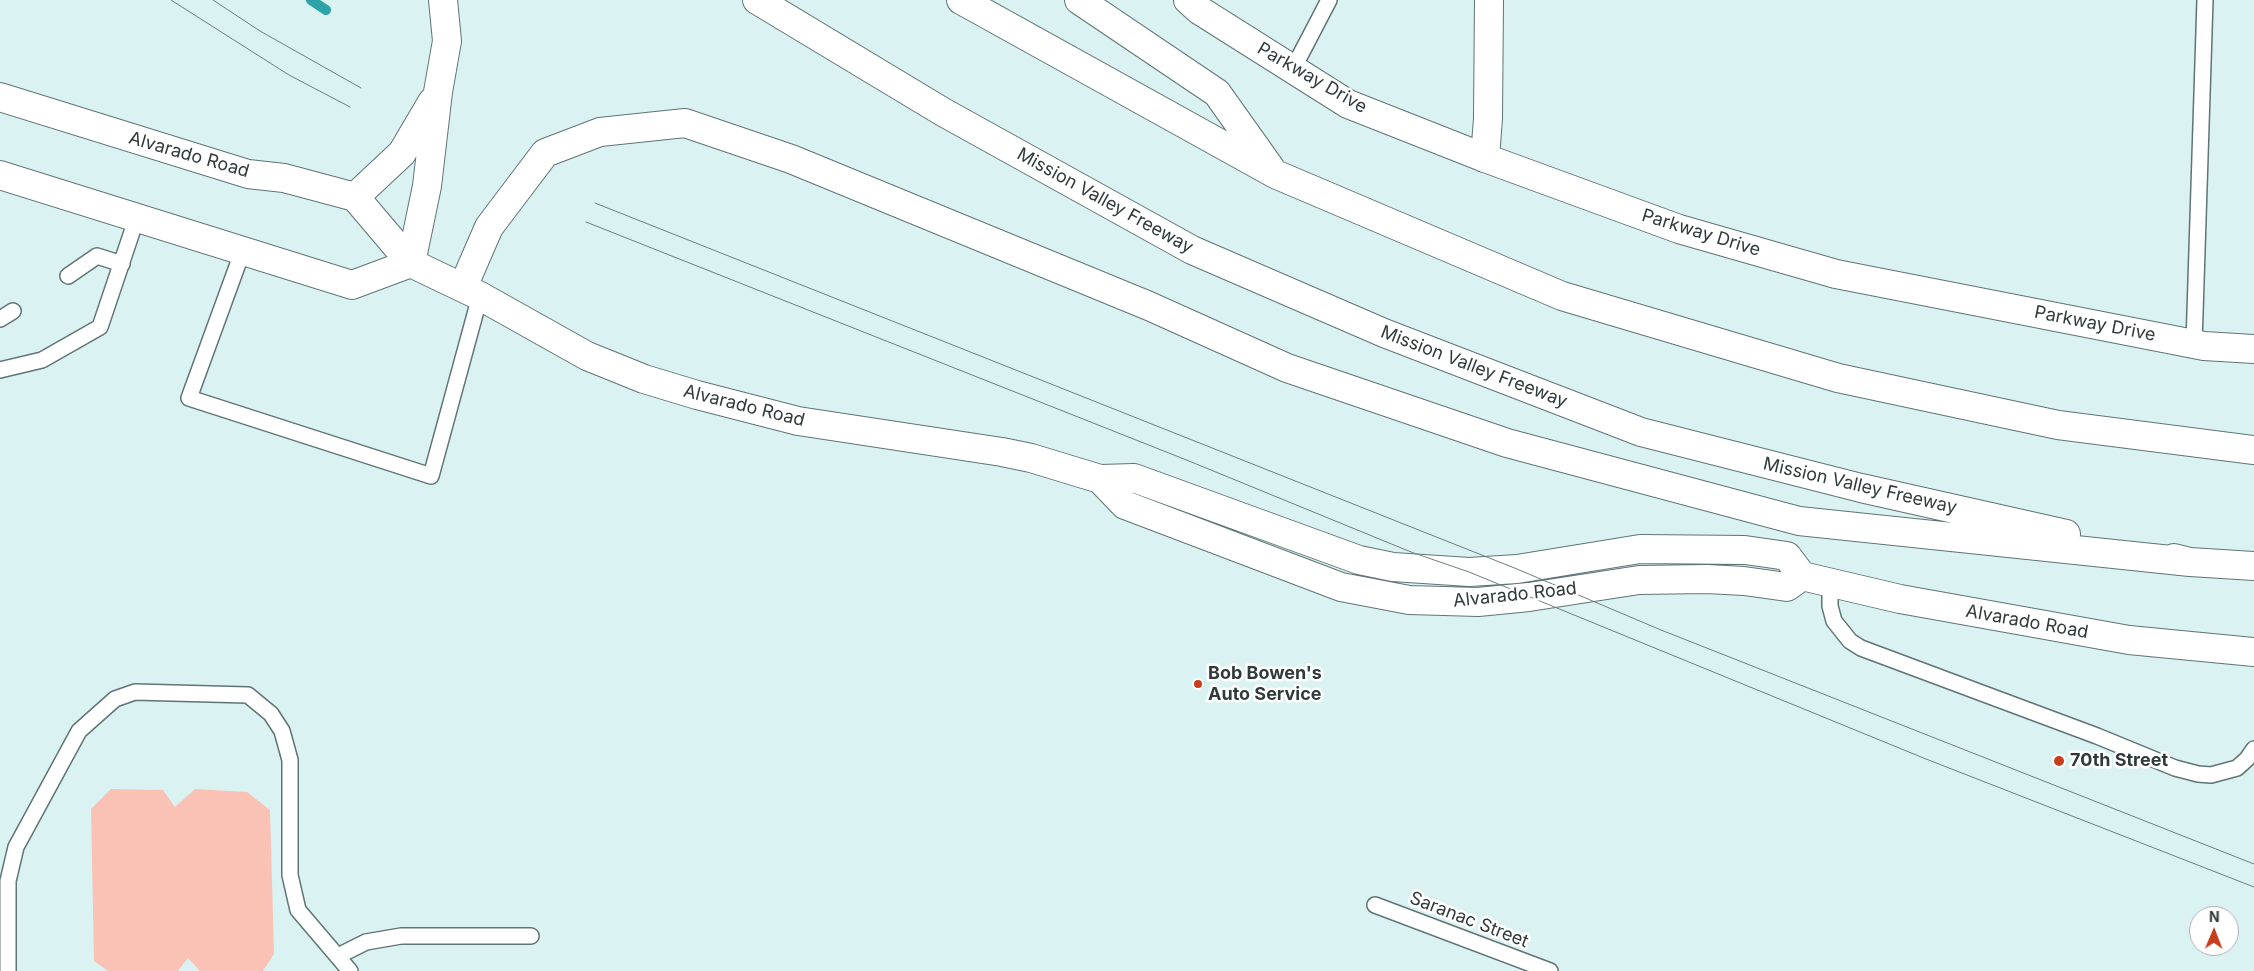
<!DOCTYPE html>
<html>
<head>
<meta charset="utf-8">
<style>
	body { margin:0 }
	#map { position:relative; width:2254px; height:971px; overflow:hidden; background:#dbf2f3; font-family:Inter,sans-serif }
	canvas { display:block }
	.north { position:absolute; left:2189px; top:906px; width:50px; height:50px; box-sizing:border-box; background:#fff; border:1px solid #adb0b0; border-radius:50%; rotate:1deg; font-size:14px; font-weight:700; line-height:20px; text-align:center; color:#313a3a }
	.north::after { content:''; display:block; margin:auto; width:18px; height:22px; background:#c83e1d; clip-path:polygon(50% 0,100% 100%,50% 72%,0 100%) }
</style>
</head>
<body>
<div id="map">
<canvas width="2254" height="971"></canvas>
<div class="north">N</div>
</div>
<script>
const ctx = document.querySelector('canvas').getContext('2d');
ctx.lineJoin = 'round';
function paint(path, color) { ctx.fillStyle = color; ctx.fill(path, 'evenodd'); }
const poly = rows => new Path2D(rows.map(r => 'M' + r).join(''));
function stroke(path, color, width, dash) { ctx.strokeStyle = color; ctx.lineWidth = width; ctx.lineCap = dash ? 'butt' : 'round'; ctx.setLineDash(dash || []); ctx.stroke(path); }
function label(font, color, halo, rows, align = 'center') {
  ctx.font = font + ' Inter,sans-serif'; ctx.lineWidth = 5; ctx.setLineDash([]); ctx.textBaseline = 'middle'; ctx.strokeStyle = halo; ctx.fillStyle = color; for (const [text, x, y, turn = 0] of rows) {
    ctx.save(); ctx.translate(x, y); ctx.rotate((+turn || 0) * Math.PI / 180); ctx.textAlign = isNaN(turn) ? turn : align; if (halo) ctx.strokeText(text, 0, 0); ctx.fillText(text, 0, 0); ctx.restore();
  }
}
const green = poly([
	[111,789,163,790,175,807,195,789,247,792,270,810,274,954,263,971,200,971,188,958,178,971,108,971,94,961,91,809]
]);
const stream = poly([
	[311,0,326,10]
]);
const lane = poly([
	[1293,69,1329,0],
	[243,250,189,398,431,476,480,296],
	[68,276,97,256,122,264],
	[0,319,13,311],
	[2194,344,2205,0],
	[0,370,42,360,100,327,137,217],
	[1830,582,1830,606,1834,621,1850,641,1861,648,2097,736,2175,768,2198,774,2211,775,2237,768,2247,759,2254,749],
	[1375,905,1550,971],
	[338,956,366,942,401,936,531,936],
	[8,971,8,881,16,847,79,731,115,699,135,692,248,695,271,714,282,731,290,760,290,875,298,910,350,971]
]);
const street = poly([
	[1485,158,1488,118,1489,0]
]);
const secondary = poly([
	[1188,0,1199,10,1348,104,1485,158,1679,229,1836,274,2204,346,2254,349],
	[0,97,248,174,284,178,355,197,411,263,480,296,587,356,644,379,697,395,798,421,1002,452,1031,458,1100,479,1134,478,1359,560,1393,567,1469,572,1517,569,1640,549,1745,550,1787,556,1802,576,1900,599,2129,640,2254,652],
	[0,175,352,285,411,263],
	[1100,479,1125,505,1341,587,1409,600,1478,602,1529,597,1639,580,1707,579,1744,581,1787,587,1802,576]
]);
const highway = poly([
	[757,0,943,112,1192,250,1384,333,1641,432,1861,488,2066,534],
	[961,0,1275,174,1562,296,1838,378,2058,425,2254,450],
	[1079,0,1217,93,1271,169],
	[355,197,402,153,432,102],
	[411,263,427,186,438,92,447,41,443,0],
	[463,287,489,227,545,153,600,132,685,123,791,159,1149,306,1287,368,1507,443,1799,521,2190,562],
	[2174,558,2190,562,2254,566]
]);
const tram = poly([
	[171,0,289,75,350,107],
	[213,0,260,31,361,88],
	[595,203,1517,569,1661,630,2254,864],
	[586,222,1189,461,1411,552,1469,572,1926,759,2254,887]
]);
const markers = [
	[1198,684,5,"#c83e1d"],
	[2059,761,6,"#c83e1d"]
];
const streetNames = [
	["Parkway Drive",1312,78,30],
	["Alvarado Road",189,155,16],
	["Mission Valley Freeway",1105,201,29],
	["Parkway Drive",1701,233,17],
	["Parkway Drive",2095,324,11],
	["Mission Valley Freeway",1474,367,21],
	["Alvarado Road",744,406,14],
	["Mission Valley Freeway",1860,486,13],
	["Alvarado Road",1515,595,-6],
	["Alvarado Road",2027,622,10],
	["Saranac Street",1469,920,21]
];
const poiNames = [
	["Bob Bowen's",1208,674],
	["Auto Service",1208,695],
	["70th Street",2070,761]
];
paint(green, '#fac2b4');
stroke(stream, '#2da3a8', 10);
stroke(lane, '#5f7475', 18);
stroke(street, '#5f7475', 30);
stroke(secondary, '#5f7475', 30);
stroke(highway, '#5f7475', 30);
stroke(lane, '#fff', 15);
stroke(street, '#fff', 28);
stroke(secondary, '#fff', 28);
stroke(highway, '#fff', 28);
stroke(tram, '#6f7d7d', 1);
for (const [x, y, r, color] of markers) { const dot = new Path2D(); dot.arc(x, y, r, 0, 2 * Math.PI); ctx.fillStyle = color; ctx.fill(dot); stroke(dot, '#fff', 2); }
label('18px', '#313a3a', '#fff', streetNames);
label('bold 18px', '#313a3a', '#fff', poiNames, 'left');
</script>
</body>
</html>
